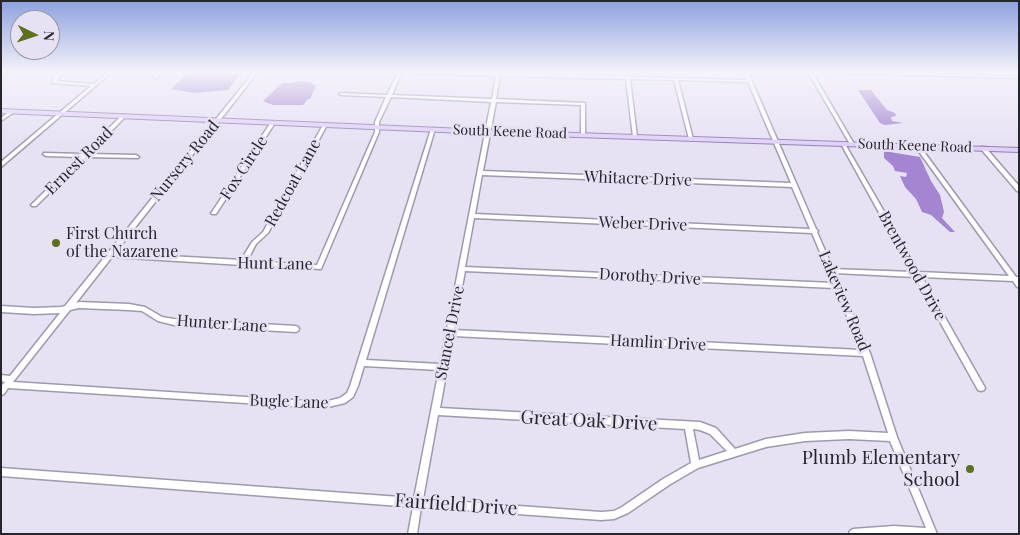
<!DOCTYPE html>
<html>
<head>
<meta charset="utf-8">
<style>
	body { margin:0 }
	#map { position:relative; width:1020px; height:535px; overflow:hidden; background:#e7e1f4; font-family:"Playfair Display",serif }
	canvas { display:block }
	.frame { position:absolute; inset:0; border:2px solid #28262d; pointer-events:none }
	.north { position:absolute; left:10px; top:10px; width:50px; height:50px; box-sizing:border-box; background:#e7e1f4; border:1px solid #9b96a4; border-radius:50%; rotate:94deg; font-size:14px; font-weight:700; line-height:20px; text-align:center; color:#28262d }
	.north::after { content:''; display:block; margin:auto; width:18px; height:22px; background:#5d701d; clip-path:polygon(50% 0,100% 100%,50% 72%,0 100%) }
</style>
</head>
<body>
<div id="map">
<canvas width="1020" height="535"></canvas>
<div class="frame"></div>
<div class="north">N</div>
</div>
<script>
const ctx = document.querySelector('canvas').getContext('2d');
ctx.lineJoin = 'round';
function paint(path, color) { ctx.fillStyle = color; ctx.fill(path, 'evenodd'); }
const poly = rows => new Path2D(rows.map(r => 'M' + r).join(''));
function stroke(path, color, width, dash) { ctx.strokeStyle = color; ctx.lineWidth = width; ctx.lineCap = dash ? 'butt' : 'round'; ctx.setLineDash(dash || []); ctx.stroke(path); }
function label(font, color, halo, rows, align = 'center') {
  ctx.font = font + ' "Playfair Display",serif'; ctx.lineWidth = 5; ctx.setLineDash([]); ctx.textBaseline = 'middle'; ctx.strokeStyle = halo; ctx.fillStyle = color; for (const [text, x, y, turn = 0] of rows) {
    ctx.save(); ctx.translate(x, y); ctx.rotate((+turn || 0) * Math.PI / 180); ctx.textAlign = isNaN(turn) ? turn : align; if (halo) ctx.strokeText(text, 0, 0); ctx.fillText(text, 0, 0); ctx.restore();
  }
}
const water = poly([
	[188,72,242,72,228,90,195,93,171,89],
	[299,81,310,82,316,86,310,99,308,99,303,105,273,105,263,101,282,83,292,83],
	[858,90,871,90,887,110,895,113,896,116,891,117,892,121,903,123,885,125,880,123],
	[884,151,920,157,931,181,940,195,944,212,942,218,955,232,950,232,931,215,922,212,916,199,905,187,900,176,906,177,907,173,895,171,893,166,884,158]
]);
const minor = poly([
	[61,72,65,72,58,78,57,81,94,84,108,72,112,72,1,167,1,162,91,86,52,83,52,82,54,76,61,72],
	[155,72,159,72,157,78,155,79,153,78,155,72],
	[254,72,258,72,115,253,241,260,252,242,263,232,323,125,325,124,327,125,268,233,256,244,247,261,317,265,375,132,375,122,386,97,341,95,339,94,341,93,387,95,398,72,402,72,392,95,492,99,496,76,405,73,403,72,497,73,497,72,501,72,501,73,626,76,628,76,630,77,747,80,744,72,748,72,816,229,818,231,817,232,833,269,912,272,841,144,843,143,845,144,919,272,1009,276,915,146,917,145,919,145,1016,277,1019,277,1019,287,1017,287,1013,281,922,277,984,386,985,388,984,390,981,391,978,390,915,277,835,273,870,353,897,437,937,534,849,534,850,531,853,529,894,526,926,528,890,441,849,439,805,441,766,447,698,468,669,485,628,513,614,519,601,520,421,507,417,534,408,534,413,507,1,476,1,468,414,498,439,370,364,366,358,386,353,397,345,403,324,408,8,388,4,394,1,395,1,386,5,382,1,381,1,375,10,376,60,313,34,314,1,312,1,306,34,308,61,307,65,306,254,72],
	[500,76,626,79,633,137,635,138,637,137,630,79,674,80,689,139,691,140,693,139,678,80,748,82,791,183,483,171,496,102,581,105,581,135,583,136,585,135,585,103,496,99,500,76],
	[391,97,491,102,440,364,366,360,435,129,433,128,431,129,350,386,347,393,340,398,324,402,13,382,70,310,79,308,129,310,142,311,158,321,174,325,296,332,298,331,299,329,298,327,296,326,174,319,162,317,145,307,129,304,79,302,76,303,112,257,242,265,321,269,379,132,379,122,391,97],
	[482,175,792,187,810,229,475,214,482,175],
	[474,218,812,233,833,283,465,267,474,218],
	[465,271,835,288,861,350,454,330,465,271],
	[453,336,863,356,888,433,849,431,805,433,766,439,735,449,716,428,700,422,440,408,453,336],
	[438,415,685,429,691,463,663,479,622,507,614,511,601,512,423,499,438,415],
	[693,429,700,430,710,434,727,451,699,460,693,429],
	[808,72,812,72,854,144,854,145,852,145,850,144,808,72],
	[832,72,869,72,1019,76,1019,78,834,73,832,72],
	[10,111,14,111,14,112,1,121,1,118,10,111],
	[122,115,126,115,126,116,89,154,136,155,139,157,138,158,86,157,36,206,32,206,31,205,32,204,80,157,46,156,43,154,44,153,83,154,122,115],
	[271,122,275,122,275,123,216,214,212,214,211,213,212,212,271,122],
	[981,147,985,147,1019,186,1019,192,1017,191,981,149,981,147]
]);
const major = poly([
	[8,72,14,72,1,80,1,76,8,72],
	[1,109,488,130,1019,148,1019,152,488,134,1,113,1,109]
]);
const markers = [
	[56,243,5,"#5d701d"],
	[970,469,5,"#5d701d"]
];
const farStreetnames = [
	["South Keene Road",510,132,2],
	["South Keene Road",915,146,2]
];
const streetNames = [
	["Ernest Road",79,161,-45],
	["Nursery Road",185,161,-51],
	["Fox Circle",244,168,-57],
	["Whitacre Drive",638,179,2],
	["Redcoat Lane",293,183,-61],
	["Weber Drive",643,224,2],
	["Hunt Lane",275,264,1],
	["Brentwood Drive",912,266,61],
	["Dorothy Drive",650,277,3],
	["Lakeview Road",844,301,67],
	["Hunter Lane",222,324,4],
	["Stancel Drive",450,333,-79],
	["Hamlin Drive",658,343,3],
	["Bugle Lane",289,402,2]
];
const poiNames = [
	["First Church",66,234],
	["of the Nazarene",66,252]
];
const nearStreetnames = [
	["Great Oak Drive",589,421,3],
	["Fairfield Drive",456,505,4]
];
const nearPoinames = [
	["Plumb Elementary",960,458],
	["School",960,480]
];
paint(water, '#a385d2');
stroke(minor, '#9f99ab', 3);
stroke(major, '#9280b0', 2);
paint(minor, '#fff');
paint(major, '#e0d0fa');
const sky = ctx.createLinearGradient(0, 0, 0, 147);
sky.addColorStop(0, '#8ca1df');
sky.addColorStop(0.49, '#f4f2fa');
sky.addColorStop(1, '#f4f2fa00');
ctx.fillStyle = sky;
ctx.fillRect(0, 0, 1020, 147);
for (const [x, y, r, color] of markers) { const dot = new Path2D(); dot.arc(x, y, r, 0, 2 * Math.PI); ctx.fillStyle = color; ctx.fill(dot); stroke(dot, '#e7e1f4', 2); }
label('14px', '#28262d', '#e7e1f4', farStreetnames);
label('16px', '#28262d', '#e7e1f4', streetNames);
label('16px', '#28262d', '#e7e1f4', poiNames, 'left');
label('19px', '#28262d', '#e7e1f4', nearStreetnames);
label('19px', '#28262d', '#e7e1f4', nearPoinames, 'right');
</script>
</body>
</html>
